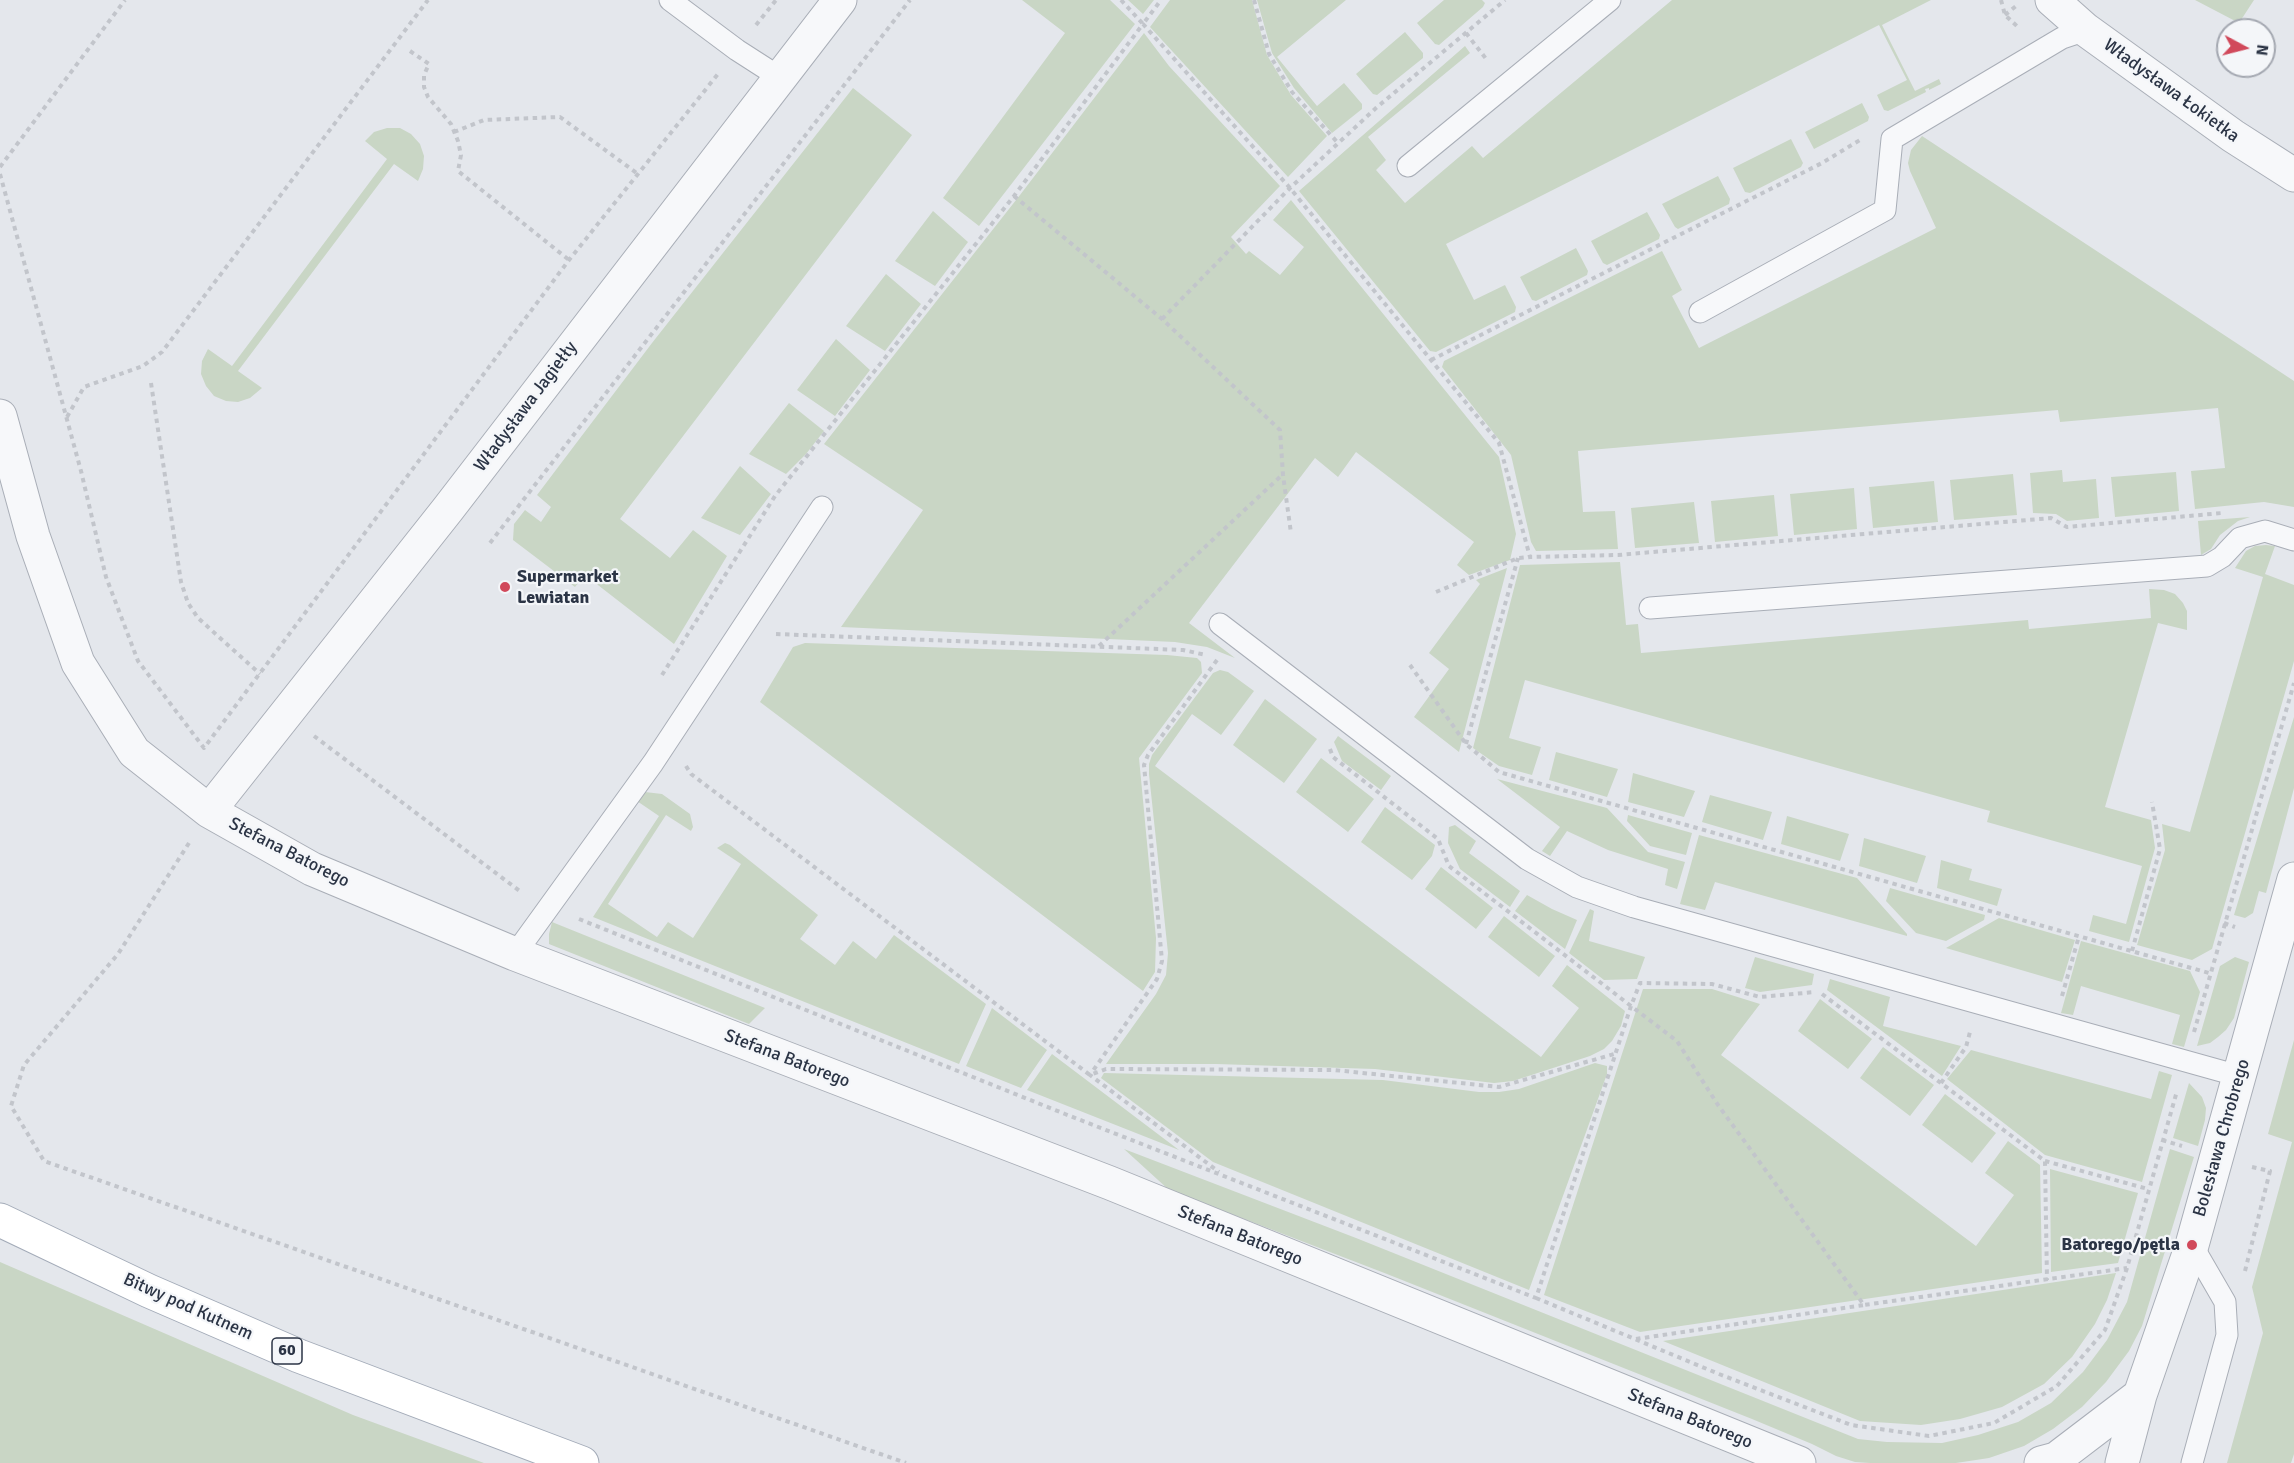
<!DOCTYPE html>
<html>
<head>
<meta charset="utf-8">
<style>
	body { margin:0 }
	#map { position:relative; width:2294px; height:1463px; overflow:hidden; background:#e4e7ec; font-family:Signika,sans-serif }
	canvas { display:block }
	.north { position:absolute; left:2216px; top:18px; width:60px; height:60px; box-sizing:border-box; background:#f4f6f9; border:2px solid #a4a8b1; border-radius:50%; rotate:97deg; font-size:16px; font-weight:700; line-height:24px; text-align:center; color:#2b3445 }
	.north::after { content:''; display:block; margin:auto; width:21px; height:27px; background:#d1495b; clip-path:polygon(50% 0,100% 100%,50% 72%,0 100%) }
</style>
</head>
<body>
<div id="map">
<canvas width="2294" height="1463"></canvas>
<div class="north">N</div>
</div>
<script>
const ctx = document.querySelector('canvas').getContext('2d');
ctx.lineJoin = 'round';
function paint(path, color) { ctx.fillStyle = color; ctx.fill(path, 'evenodd'); }
const poly = rows => new Path2D(rows.map(r => 'M' + r).join(''));
function stroke(path, color, width, dash) { ctx.strokeStyle = color; ctx.lineWidth = width; ctx.lineCap = dash ? 'butt' : 'round'; ctx.setLineDash(dash || []); ctx.stroke(path); }
function label(font, color, halo, rows, align = 'center') {
  ctx.font = font + ' Signika,sans-serif'; ctx.lineWidth = 4.5; ctx.setLineDash([]); ctx.textBaseline = 'middle'; ctx.strokeStyle = halo; ctx.fillStyle = color; for (const [text, x, y, turn = 0] of rows) {
    ctx.save(); ctx.translate(x, y); ctx.rotate((+turn || 0) * Math.PI / 180); ctx.textAlign = isNaN(turn) ? turn : align; if (halo) ctx.strokeText(text, 0, 0); ctx.fillText(text, 0, 0); ctx.restore();
  }
}
const green = poly([
	[1022,0,1110,0,1135,24,979,226,943,198,1065,33],
	[1128,0,1154,0,1143,14],
	[1170,0,1252,0,1267,55,1291,95,1327,136,1288,177,1150,27],
	[1257,0,1346,0,1277,57,1317,106,1344,83,1362,104,1362,109,1332,133,1294,88,1272,53],
	[1444,0,1482,0,1485,3,1483,7,1439,45,1435,44,1417,23],
	[1672,0,1931,0,1882,25,1915,91,1939,79,1941,84,1929,90,1929,88,1925,89,1926,92,1888,111,1884,110,1877,95,1907,80,1879,25,1446,244,1474,300,1505,285,1516,307,1515,312,1436,352,1430,351,1299,191,1465,46,1470,53,1368,137,1386,160,1376,170,1405,203,1472,146,1483,158],
	[2195,0,2254,0,2239,23],
	[1405,32,1423,53,1423,58,1377,95,1373,94,1356,74],
	[1144,33,1169,66,1280,186,1231,237,1246,254,1249,251,1280,275,1304,247,1273,220,1291,200,1499,457,1516,534,1510,560,1469,575,1457,565,1474,542,1356,452,1338,477,1315,458,1189,623,1235,658,1207,647,1175,642,841,627,923,510,824,444,1020,195],
	[853,88,912,135,620,519,670,558,693,530,727,556,674,644,585,575,575,587,513,540,514,524,525,510,541,522,551,507,537,495,652,343],
	[1862,103,1869,117,1868,121,1814,149,1805,132],
	[387,128,400,128,411,134,420,144,424,156,423,169,418,181,394,164,238,371,262,388,250,398,238,402,226,401,214,396,206,386,201,374,202,361,208,349,232,366,387,159,365,141,374,132],
	[1922,136,2294,381,2294,507,2264,502,2195,509,2191,471,2225,468,2218,408,2060,422,2058,410,1578,451,1583,512,1615,511,1618,549,1536,551,1531,542,1511,455,1442,367,1444,361,1662,251,1682,290,1672,296,1699,348,1936,228,1910,171,1908,163,1911,150],
	[1791,139,1803,163,1801,167,1750,193,1745,192,1733,168],
	[1718,176,1730,199,1729,204,1678,229,1675,227,1662,204],
	[933,211,968,242,935,286,895,261],
	[1647,212,1660,235,1659,239,1607,265,1603,263,1591,241],
	[1576,248,1588,271,1587,275,1536,301,1532,300,1520,277],
	[886,274,921,304,885,351,846,326],
	[836,339,870,370,835,416,797,390],
	[789,403,824,431,806,454,786,474,749,454],
	[740,466,771,494,740,535,701,518],
	[2062,470,2063,482,2096,479,2099,518,2067,521,2056,514,2033,513,2030,473],
	[2176,472,2179,511,2115,517,2111,477],
	[2013,474,2017,515,1954,520,1950,480],
	[1934,481,1938,522,1873,528,1869,487],
	[1854,488,1857,529,1794,535,1790,494],
	[1774,495,1778,536,1715,542,1711,501],
	[1694,502,1699,543,1635,548,1631,508],
	[2250,517,2238,521,2220,535,2211,549,2201,555,2198,521],
	[2266,545,2275,546,2265,574,2294,585,2294,661,2212,949,2192,960,2137,945,2165,850,2162,824,2190,832,2263,577,2235,568,2246,551,2255,546],
	[1620,562,1626,625,1638,624,1641,653,2028,620,2029,629,2151,618,2149,589,2164,590,2175,594,2183,603,2187,611,2187,630,2158,623,2105,807,2151,820,2155,848,2129,942,2089,931,2093,915,2126,924,2142,866,1987,822,1990,811,1525,680,1509,738,1541,747,1532,775,1499,766,1473,748,1520,565],
	[1507,568,1459,752,1414,717,1449,669,1429,653,1480,584,1476,580],
	[805,643,1167,655,1197,658,1201,662,1202,673,1139,758,1156,938,1155,972,1143,991,760,702,793,647],
	[1220,670,1228,672,1254,691,1221,735,1192,714,1155,766,1541,1057,1579,1008,1552,986,1567,965,1625,1011,1621,1026,1612,1041,1604,1049,1590,1056,1513,1081,1494,1083,1375,1069,1216,1064,1106,1064,1156,994,1166,975,1168,953,1149,774,1149,764,1152,755,1213,673],
	[1265,699,1317,739,1284,783,1233,745],
	[2294,717,2294,788,2266,893,2259,891,2253,913,2245,918,2234,915],
	[1338,736,1391,776,1381,790,1342,761,1334,742],
	[1556,752,1618,769,1607,797,1549,780],
	[1321,758,1374,799,1348,832,1296,792],
	[1633,773,1695,791,1684,817,1628,802],
	[1497,779,1607,808,1648,852,1685,862,1677,889,1665,885,1668,869,1608,850,1567,831,1550,856,1542,851,1560,827],
	[645,792,662,794,690,814,693,827,691,831,666,815,608,904,657,937,668,922,693,938,741,864,717,848,725,843,730,845,818,915,800,939,835,965,853,941,876,959,894,935,986,1004,959,1064,593,917,659,816,634,799],
	[1710,795,1772,812,1763,840,1702,822],
	[1385,807,1435,845,1432,856,1412,880,1361,842],
	[1628,815,1692,833,1686,855,1650,846,1627,821],
	[1787,816,1849,834,1840,861,1781,844],
	[1455,825,1476,841,1469,853,1520,891,1510,907,1460,869,1448,843,1449,827],
	[1699,835,1857,878,1907,934,1907,936,1715,882,1705,910,1680,904],
	[1864,838,1926,856,1917,883,1859,866],
	[1941,860,1972,869,1969,880,2002,889,1997,906,1937,888],
	[1441,867,1493,908,1476,929,1425,889],
	[1890,888,1985,915,1984,920,1946,941,1916,933,1886,901],
	[1527,895,1552,909,1577,920,1565,949,1515,911],
	[1590,909,1594,911,1589,941,1645,957,1637,979,1604,980,1569,953],
	[1504,916,1555,956,1539,977,1488,937],
	[1999,918,2075,940,2062,982,1946,948],
	[552,922,765,1008,749,1024,549,944,549,934],
	[2081,941,2190,971,2200,992,2184,1047,2172,1044,2180,1015,2081,986,2073,1015,2061,1013],
	[1755,957,1814,974,1812,985,1760,992,1745,988],
	[2235,957,2249,962,2234,1018,2226,1030,2218,1037,2210,1043,2197,1046,2220,966],
	[1830,979,1890,997,1883,1026,1961,1046,1942,1076,1827,990],
	[1643,989,1712,989,1760,1004,1721,1055,1976,1246,2014,1195,1985,1173,2008,1141,2040,1165,2042,1273,1640,1332,1544,1295],
	[1820,999,1872,1039,1848,1069,1798,1031],
	[992,1008,1047,1050,1021,1088,966,1066],
	[2294,1040,2294,1454,2291,1463,2227,1463,2263,1333,2252,1287,2292,1142,2268,1134],
	[1883,1047,1934,1085,1910,1116,1860,1078],
	[1971,1050,2151,1099,2159,1071,2172,1075,2142,1182,2045,1155,1947,1079],
	[1052,1054,1179,1150,1027,1090],
	[1595,1063,1607,1066,1607,1074,1529,1290,1213,1162,1101,1078,1104,1073,1383,1080,1479,1092,1499,1092,1519,1089],
	[2189,1083,2202,1097,2206,1108,2205,1120,2198,1146,2173,1138],
	[1945,1094,1996,1133,1972,1163,1922,1125],
	[1124,1149,1356,1238,1858,1439,1887,1442,1942,1443,1978,1435,2018,1422,2051,1403,2083,1372,2107,1340,2127,1302,2170,1149,2194,1157,2142,1326,2129,1351,2106,1382,2082,1407,2053,1429,2024,1446,1989,1458,1956,1463,1870,1463,1855,1462,1836,1456,1812,1444,1752,1419,1387,1274,1169,1190],
	[2050,1169,2138,1193,2118,1263,2051,1272],
	[0,1262,353,1415,484,1463,0,1463],
	[2116,1273,2107,1300,2095,1324,2072,1357,2044,1384,2002,1407,1960,1419,1921,1425,1860,1421,1663,1341]
]);
const path = poly([
	[1121,0,1143,24,1161,0],
	[1254,0,1269,54,1292,92,1338,143],
	[2001,0,2005,15,2020,29],
	[2005,15,2016,6],
	[756,25,776,0],
	[1466,33,1487,60],
	[410,51,429,64,424,75,424,87,428,97,451,124,458,141,461,155,458,171,569,260],
	[454,132,484,120,560,117,638,174],
	[0,167,125,0],
	[0,174,81,471,106,577,138,661,204,748,569,260,718,74],
	[1014,196,1162,319,1280,430,1283,475,1291,533],
	[1162,319,1290,188,1376,108,1505,0],
	[1431,360,1822,163,1860,140],
	[151,383,181,582,188,603,198,618,260,674],
	[67,417,84,387,143,366,162,352,428,0],
	[490,543,910,0],
	[1436,592,1518,558,1530,557],
	[776,634,1183,650,1206,655],
	[1099,646,1282,475],
	[1217,660,1148,755,1144,765,1162,961,1157,979,1090,1075,1219,1172],
	[1410,665,1466,744,1499,772,2209,973],
	[662,675,775,496,1014,196,1143,24,1290,188,1499,443,1530,557,1618,555,2051,518,2067,527,2222,513],
	[314,736,521,892],
	[1466,744,1518,558],
	[1330,749,1333,757,1438,839,1449,866,1631,1006,1640,983,1712,984,1760,997,1815,992],
	[686,766,691,774,1090,1075,1106,1069,1334,1070,1499,1087,1614,1054],
	[189,843,118,954,24,1065,11,1106,44,1161,906,1463],
	[579,919,1065,1114,1536,1298,1631,1006,1677,1041,1718,1105,1864,1305,2127,1268],
	[2224,923,2235,927],
	[2132,951,2160,849,2152,802],
	[1822,994,2045,1161,2047,1280],
	[2062,996,2079,936],
	[2194,1032,2294,683],
	[1941,1083,1966,1047,1970,1032],
	[2162,1140,2182,1146],
	[2045,1161,2148,1189],
	[2245,1271,2270,1171,2252,1167],
	[1536,1298,1719,1374,1851,1425,1929,1436,1994,1423,2057,1386,2105,1330,2127,1268,2177,1091],
	[1636,1339,1864,1305]
]);
const service = poly([
	[670,0,737,50,779,77],
	[1408,166,1610,0],
	[1700,312,1885,210,1892,139,2062,38,2086,30],
	[1650,608,2207,566,2222,557,2240,538,2265,531,2294,540],
	[1220,624,1527,859,1577,887,1634,907,2239,1076],
	[515,954,653,763,822,507],
	[2192,1463,2227,1335,2225,1302,2192,1245]
]);
const minor = poly([
	[2052,0,2086,30,2233,136,2294,175],
	[0,416,33,536,78,663,134,752,209,811,312,869,515,954,1110,1183,1799,1463],
	[209,811,448,509,840,0],
	[2041,1463,2056,1459,2140,1395],
	[2122,1463,2140,1395,2192,1245,2294,879]
]);
const primary = poly([
	[0,1220,149,1291,299,1356,582,1463]
]);
const markers = [
	[505,587,6,"#d1495b"],
	[2192,1245,6,"#d1495b"]
];
const shields = [
	[287,1351,30]
];
const shieldNames = [
	["60",287,1351]
];
const streetNames = [
	["Władysława Łokietka",2171,91,36],
	["Władysława Jagiełły",526,407,-53],
	["Stefana Batorego",289,853,27],
	["Stefana Batorego",787,1059,21],
	["Bolesława Chrobrego",2222,1138,-74],
	["Stefana Batorego",1240,1236,22],
	["Bitwy pod Kutnem",188,1307,24],
	["Stefana Batorego",1690,1419,22]
];
const poiNames = [
	["Supermarket",517,577],
	["Lewiatan",517,598],
	["Batorego/pętla",2180,1245,"right"]
];
paint(green, '#c9d6c5');
stroke(service, '#a9aeb7', 23);
stroke(minor, '#a9aeb7', 35);
stroke(primary, '#a3abb8', 35);
stroke(path, '#c2c5cb', 4, [4.5, 4.5]);
stroke(service, '#f7f8fa', 21);
stroke(minor, '#f7f8fa', 33);
stroke(primary, '#fff', 33);
for (const [x, y, r, color] of markers) { const dot = new Path2D(); dot.arc(x, y, r, 0, 2 * Math.PI); ctx.fillStyle = color; ctx.fill(dot); stroke(dot, '#f4f6f9', 2); }
for (const [x, y, w] of shields) { const box = new Path2D(); box.roundRect(x - w / 2, y - 13, w, 26, 4.5); ctx.fillStyle = '#f4f6f9'; ctx.fill(box); stroke(box, '#2b3445', 1.5); }
label('bold 16px', '#2b3445', null, shieldNames);
label('18px', '#2b3445', '#f4f6f9', streetNames);
label('bold 18px', '#2b3445', '#f4f6f9', poiNames, 'left');
</script>
</body>
</html>
